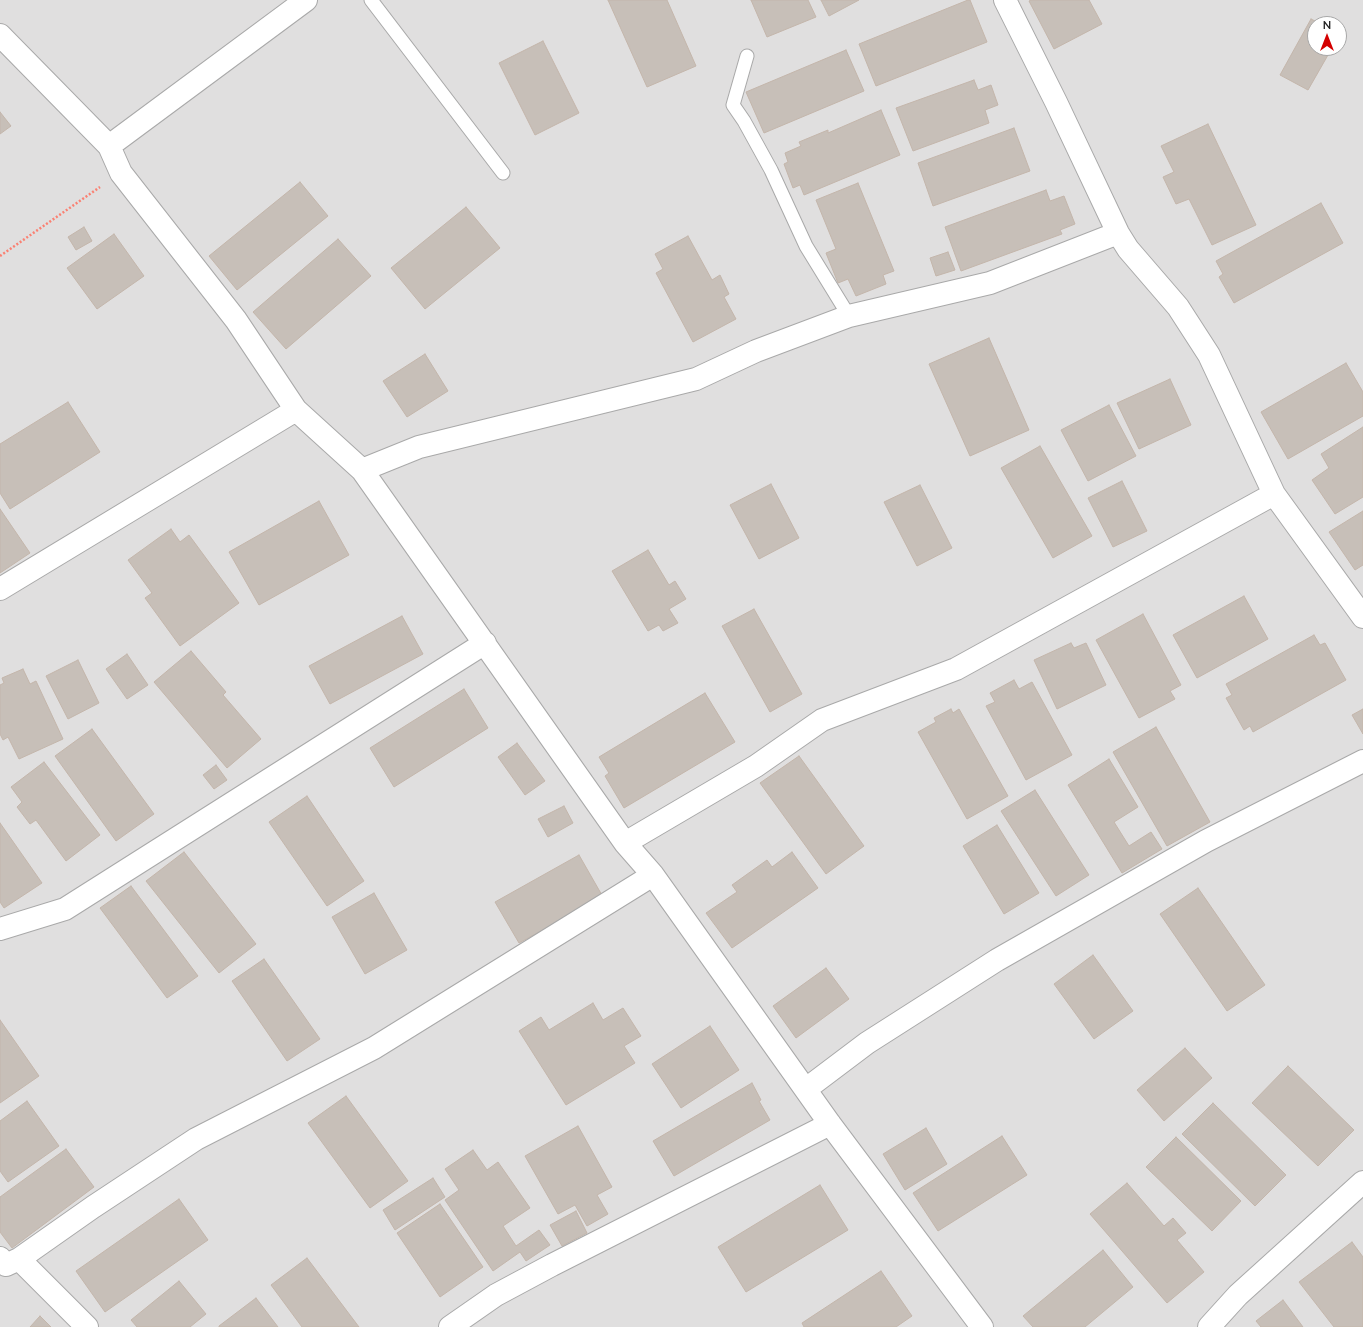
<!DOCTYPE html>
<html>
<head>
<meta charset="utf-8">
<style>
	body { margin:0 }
	#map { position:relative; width:1363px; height:1327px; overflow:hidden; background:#f2efe9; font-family:Lato,sans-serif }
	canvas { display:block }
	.north { position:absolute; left:1307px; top:16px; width:40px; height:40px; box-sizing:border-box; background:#fff; border:1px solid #a7a7a7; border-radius:50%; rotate:0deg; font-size:11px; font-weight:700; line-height:16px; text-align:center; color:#222 }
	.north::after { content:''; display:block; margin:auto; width:14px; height:18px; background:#d40000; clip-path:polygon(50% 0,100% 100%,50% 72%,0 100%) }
</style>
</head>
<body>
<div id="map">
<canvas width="1363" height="1327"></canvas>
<div class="north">N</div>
</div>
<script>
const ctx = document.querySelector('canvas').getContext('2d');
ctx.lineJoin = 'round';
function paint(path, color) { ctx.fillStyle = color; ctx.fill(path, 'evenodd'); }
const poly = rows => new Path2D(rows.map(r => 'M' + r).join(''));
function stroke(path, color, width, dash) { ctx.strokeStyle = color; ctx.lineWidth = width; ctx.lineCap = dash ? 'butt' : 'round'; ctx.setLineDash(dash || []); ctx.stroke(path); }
const residential = poly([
	[0,0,1363,0,1363,1327,0,1327],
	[1315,24,1339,24,1339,48,1315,48]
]);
const building = poly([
	[608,0,667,0,696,66,647,87,608,0],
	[751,0,808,0,816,17,767,37,751,0],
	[821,0,859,0,829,16,821,0],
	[968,0,970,0,987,42,876,86,859,44,968,0],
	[1031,0,1089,0,1102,24,1054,49,1029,1,1031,0],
	[1311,19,1321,24,1315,24,1315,48,1332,48,1308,90,1280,75,1311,19],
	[543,41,579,113,535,135,499,63,543,41],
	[846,50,864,91,764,133,746,92,846,50],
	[974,80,978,90,991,85,998,105,985,110,989,123,913,151,896,108,974,80],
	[881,110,900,155,804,195,800,185,793,188,784,164,788,162,785,153,801,146,799,142,828,130,828,133,881,110],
	[0,112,11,126,0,134,0,112],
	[1208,124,1256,225,1212,245,1189,199,1176,204,1163,177,1174,172,1161,146,1208,124],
	[1014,128,1030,171,933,206,918,163,1014,128],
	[300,182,328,216,237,290,209,256,300,182],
	[858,183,894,271,883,275,886,284,856,296,848,279,838,283,826,253,836,249,816,200,858,183],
	[1046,190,1050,201,1064,196,1075,224,1060,230,1062,234,961,271,945,227,1046,190],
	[1321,203,1343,243,1234,303,1219,277,1223,274,1216,261,1321,203],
	[466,207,500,248,425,309,391,268,466,207],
	[84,227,92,241,76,250,68,237,84,227],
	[114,234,144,276,97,309,67,268,114,234],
	[688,236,712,280,720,275,729,294,724,297,736,319,693,342,656,273,663,269,655,254,688,236],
	[338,239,371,276,286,349,253,312,338,239],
	[948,252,955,270,936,276,930,258,948,252],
	[989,338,1029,430,970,456,929,364,989,338],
	[425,354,448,391,407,417,383,381,425,354],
	[1346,363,1363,392,1363,416,1288,459,1261,412,1346,363],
	[1170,379,1191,425,1139,449,1117,403,1170,379],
	[68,402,100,452,10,509,0,493,0,444,68,402],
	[1109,405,1136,456,1088,481,1061,430,1109,405],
	[1363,427,1363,497,1335,514,1312,480,1329,468,1321,454,1363,427],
	[1040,446,1092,536,1053,558,1001,468,1040,446],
	[1122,481,1147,531,1113,547,1088,498,1122,481],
	[771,484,799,538,759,559,730,505,771,484],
	[920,485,952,548,917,566,884,502,920,485],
	[319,501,349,555,259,605,229,552,319,501],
	[0,509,30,553,0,573,0,509],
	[1363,511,1363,565,1355,570,1329,532,1363,511],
	[171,529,180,542,189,535,239,603,180,646,145,598,152,593,128,560,171,529],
	[648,550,669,585,675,581,686,599,669,609,678,623,663,631,659,625,648,631,612,571,648,550],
	[1244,596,1268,639,1197,678,1173,635,1244,596],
	[754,609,802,694,770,712,722,626,754,609],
	[1143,614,1181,685,1170,691,1175,699,1139,718,1096,640,1143,614],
	[402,616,423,654,330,704,309,666,402,616],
	[1314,635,1320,645,1325,643,1346,680,1253,732,1250,726,1244,730,1226,698,1232,695,1226,684,1314,635],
	[1071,643,1074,648,1086,643,1106,685,1057,709,1034,660,1071,643],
	[191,651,226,692,223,695,261,739,227,768,154,682,191,651],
	[127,654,148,685,127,699,106,669,127,654],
	[78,660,99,703,68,719,46,676,78,660],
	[23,669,30,684,36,681,63,739,19,759,8,737,3,740,0,734,0,685,4,683,2,678,23,669],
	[1014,680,1019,689,1032,682,1072,755,1026,780,986,706,995,702,990,693,1014,680],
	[464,689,488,728,394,787,370,748,464,689],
	[705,693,735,742,624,808,605,776,609,773,599,757,705,693],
	[951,709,953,713,959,709,1008,796,967,819,918,732,936,722,934,718,951,709],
	[1363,709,1363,734,1352,715,1363,709],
	[1156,727,1210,822,1167,846,1113,752,1156,727],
	[92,729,154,814,116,841,55,756,92,729],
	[517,743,545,781,525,795,498,757,517,743],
	[799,756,864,846,826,874,760,783,799,756],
	[1109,759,1138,807,1114,822,1129,846,1151,832,1162,849,1122,873,1068,785,1109,759],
	[44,762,100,835,66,861,36,820,30,824,17,807,22,802,11,787,44,762],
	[216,765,227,780,214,789,203,775,216,765],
	[1035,790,1089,875,1056,896,1001,811,1035,790],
	[307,796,364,881,327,906,269,822,307,796],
	[564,806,573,823,548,837,538,819,564,806],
	[0,823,42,883,4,908,0,902,0,823],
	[997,825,1039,893,1004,914,963,846,997,825],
	[184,852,256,944,219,973,146,881,184,852],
	[792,852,818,888,732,948,706,913,737,892,732,885,767,860,772,867,792,852],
	[579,855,603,897,519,943,495,902,579,855],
	[131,886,198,976,167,998,100,908,131,886],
	[1198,888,1265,985,1227,1011,1160,914,1198,888],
	[374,893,407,950,365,974,332,917,374,893],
	[1093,955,1133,1011,1094,1039,1054,984,1093,955],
	[264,959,320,1039,287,1061,232,981,264,959],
	[826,968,849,999,796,1038,773,1006,826,968],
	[593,1003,603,1020,623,1008,641,1036,624,1046,635,1063,566,1105,519,1031,541,1017,549,1030,593,1003],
	[0,1020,39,1076,0,1103,0,1020],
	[710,1026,739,1070,681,1108,652,1064,710,1026],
	[1185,1048,1212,1078,1164,1121,1137,1090,1185,1048],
	[1288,1066,1354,1130,1318,1166,1252,1103,1288,1066],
	[752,1083,761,1100,759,1101,770,1120,674,1176,653,1141,752,1083],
	[346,1096,408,1181,370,1208,308,1123,346,1096],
	[27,1101,59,1146,8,1182,0,1171,0,1121,27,1101],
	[1213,1103,1286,1175,1255,1206,1182,1134,1213,1103],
	[578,1126,612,1187,597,1195,608,1214,587,1226,575,1205,558,1214,525,1156,578,1126],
	[926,1128,947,1164,905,1190,883,1154,926,1128],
	[1002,1136,1027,1175,938,1231,913,1193,1002,1136],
	[1176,1137,1241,1201,1212,1231,1146,1167,1176,1137],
	[66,1149,94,1187,12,1248,0,1232,0,1197,66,1149],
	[473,1150,487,1170,498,1162,530,1208,503,1226,516,1246,539,1230,550,1245,526,1261,520,1252,493,1271,445,1200,459,1190,445,1169,473,1150],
	[433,1178,445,1197,395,1230,383,1210,433,1178],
	[1127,1183,1164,1226,1173,1218,1186,1233,1177,1240,1204,1272,1167,1303,1090,1214,1127,1183],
	[820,1185,848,1230,746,1292,718,1247,820,1185],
	[179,1199,208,1240,105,1312,76,1271,179,1199],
	[440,1204,483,1267,440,1297,397,1233,440,1204],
	[576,1211,587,1233,562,1246,550,1225,576,1211],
	[1352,1242,1363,1257,1363,1327,1334,1327,1299,1282,1352,1242],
	[1103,1250,1133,1287,1085,1327,1033,1327,1023,1316,1103,1250],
	[307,1258,359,1327,302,1327,271,1285,307,1258],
	[881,1271,912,1316,896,1327,804,1327,802,1323,881,1271],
	[179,1281,206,1314,190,1327,137,1327,131,1320,179,1281],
	[256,1298,278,1327,219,1327,219,1326,256,1298],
	[1283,1300,1303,1327,1261,1327,1256,1321,1283,1300],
	[40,1316,51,1327,30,1327,40,1316]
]);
const path = poly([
	[0,256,100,187]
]);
const service = poly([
	[371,0,503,173],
	[747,56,733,105,744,121,771,170,806,246,849,316]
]);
const minor = poly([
	[1005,0,1056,102,1118,233,1128,249,1178,307,1209,355,1274,494,1363,617],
	[0,35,109,146,121,173,236,320,296,410,362,470,625,843,653,875,830,1124,982,1327],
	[109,146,306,0],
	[362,470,419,447,696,379,756,351,849,316,990,283,1118,233],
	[0,589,296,410],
	[625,843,756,766,822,720,956,669,1274,494],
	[0,929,65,909,485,643],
	[806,1089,867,1043,997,960,1206,841,1363,761],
	[0,1258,6,1265,19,1259,87,1327],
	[19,1259,93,1207,196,1139,374,1048,653,875],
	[450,1327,496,1295,552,1265,830,1124],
	[1209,1327,1238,1295,1363,1182]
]);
paint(residential, '#e0dfdf');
paint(building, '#c7bfb8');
stroke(building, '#c4b6ab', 1);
stroke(service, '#a9a9a9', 15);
stroke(minor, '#a9a9a9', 24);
stroke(path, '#fa8072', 2.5, [2, 2]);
stroke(service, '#fff', 13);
stroke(minor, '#fff', 22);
</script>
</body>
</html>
